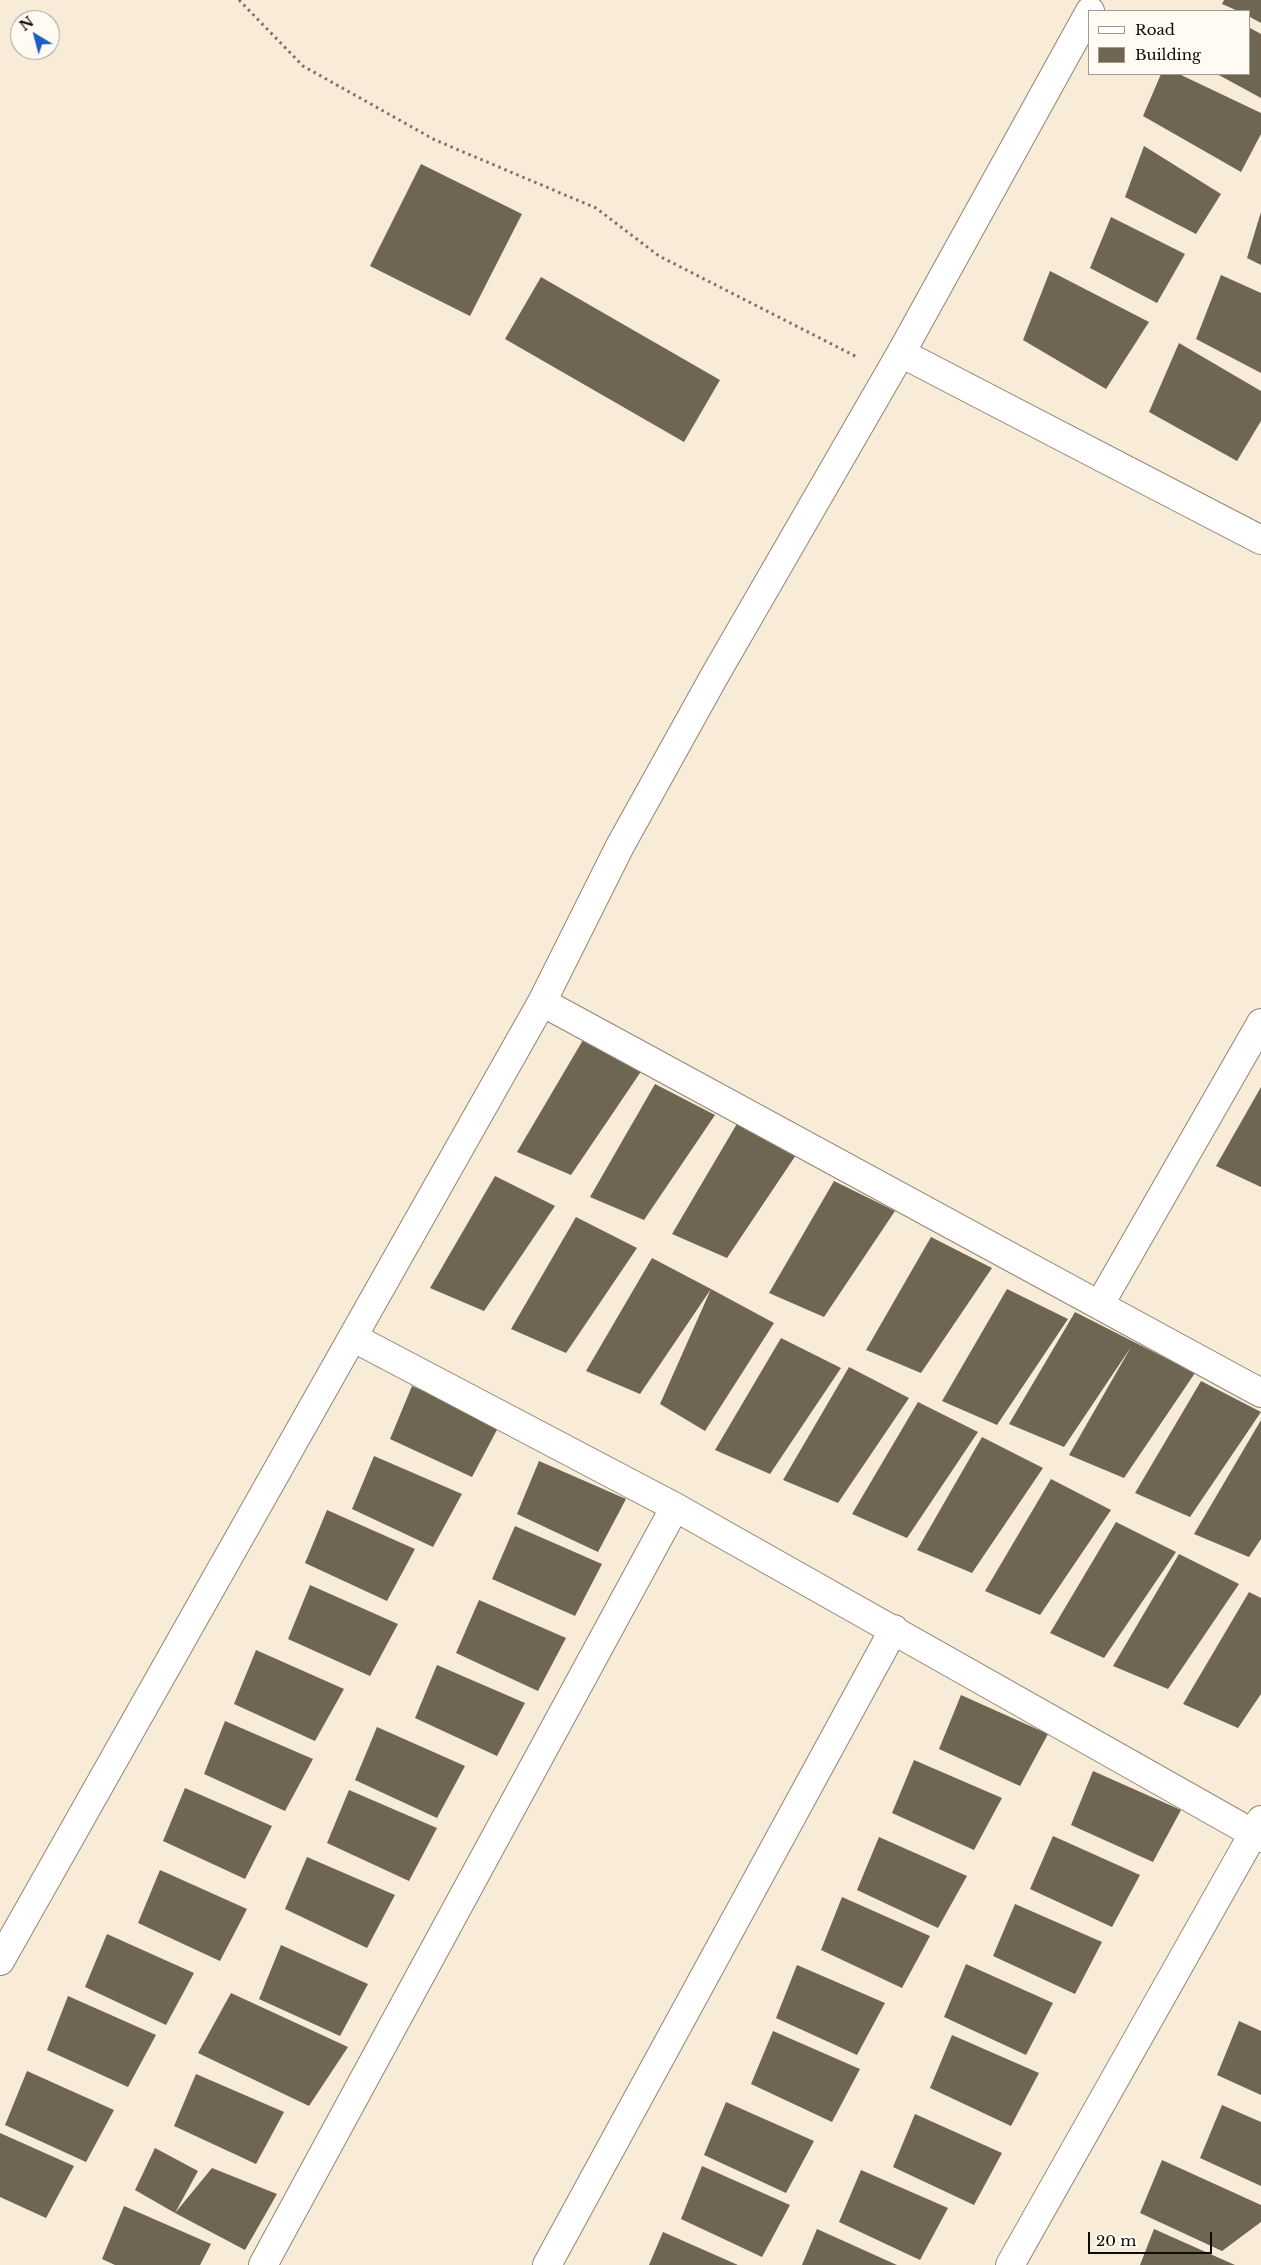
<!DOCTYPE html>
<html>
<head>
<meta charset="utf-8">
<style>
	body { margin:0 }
	#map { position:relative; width:1261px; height:2265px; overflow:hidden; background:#f8ecd8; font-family:"Libre Baskerville",serif }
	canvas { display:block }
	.legend { position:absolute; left:1088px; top:10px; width:162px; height:65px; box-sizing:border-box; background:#fffaf2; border:1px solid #9f9a93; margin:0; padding:6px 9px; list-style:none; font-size:15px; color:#0f0b05 }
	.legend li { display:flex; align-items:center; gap:10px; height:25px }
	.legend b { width:25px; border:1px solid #9f9a93 }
	.north { position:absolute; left:10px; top:10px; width:50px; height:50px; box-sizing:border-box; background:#fffaf2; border:1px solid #9f9a93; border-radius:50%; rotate:323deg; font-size:14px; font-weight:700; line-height:20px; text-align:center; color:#0f0b05 }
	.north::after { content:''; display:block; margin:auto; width:18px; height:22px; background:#205bc7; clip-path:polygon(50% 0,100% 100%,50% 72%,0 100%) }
	.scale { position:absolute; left:1088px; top:2232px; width:124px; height:22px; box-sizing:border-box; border:2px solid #0f0b05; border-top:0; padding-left:6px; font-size:15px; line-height:18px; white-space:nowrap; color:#0f0b05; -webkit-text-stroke:4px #fffaf2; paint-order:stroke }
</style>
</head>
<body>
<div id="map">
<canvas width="1261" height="2265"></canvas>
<ul class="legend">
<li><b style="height:6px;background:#fff"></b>Road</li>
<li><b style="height:14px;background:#6f6553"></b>Building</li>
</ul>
<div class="north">N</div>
<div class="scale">20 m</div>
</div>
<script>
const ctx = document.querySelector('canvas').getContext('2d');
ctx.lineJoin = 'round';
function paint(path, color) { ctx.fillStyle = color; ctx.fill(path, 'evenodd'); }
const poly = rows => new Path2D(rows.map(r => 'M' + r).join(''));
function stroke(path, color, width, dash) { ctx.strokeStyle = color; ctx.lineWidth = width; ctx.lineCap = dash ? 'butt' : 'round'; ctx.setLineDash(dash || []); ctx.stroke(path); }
const building = poly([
	[1224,0,1261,0,1261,23,1250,17,1250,11,1238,11,1222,4],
	[1250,28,1261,34,1261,98,1217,74,1250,74],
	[1161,74,1179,74,1261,113,1261,134,1241,172,1143,116],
	[1144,146,1221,194,1196,234,1125,197],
	[421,164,522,214,470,316,370,266],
	[1261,212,1261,265,1247,258],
	[1111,217,1185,254,1157,303,1090,268],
	[1050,271,1149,322,1106,389,1023,340],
	[1221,275,1261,293,1261,373,1196,339],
	[541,277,720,380,684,442,505,339],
	[1179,343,1261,391,1261,421,1237,461,1149,412],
	[583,1040,642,1070,571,1175,517,1152],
	[655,1084,715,1115,644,1220,590,1197],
	[1261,1087,1261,1187,1216,1166],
	[738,1122,798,1152,727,1258,672,1234],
	[495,1176,555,1206,484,1311,430,1288],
	[834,1181,895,1211,824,1317,769,1293],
	[576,1217,637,1248,566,1353,511,1329],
	[931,1237,992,1268,921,1373,866,1350],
	[652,1258,711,1289,774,1323,705,1431,660,1404,711,1289,640,1394,586,1371],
	[1007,1289,1068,1319,997,1425,942,1401],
	[1075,1312,1195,1373,1124,1478,1069,1455,1131,1347,1064,1447,1009,1424],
	[781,1338,841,1368,770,1474,715,1450],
	[849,1367,909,1398,838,1503,783,1480],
	[1201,1381,1261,1412,1190,1517,1135,1493],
	[412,1386,500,1424,472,1477,390,1439],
	[918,1402,978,1432,907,1538,852,1514],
	[1261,1420,1261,1539,1249,1557,1194,1534],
	[982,1437,1043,1468,972,1573,917,1550],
	[374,1456,462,1494,433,1547,352,1509],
	[539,1461,626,1499,598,1552,517,1514],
	[1051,1479,1111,1510,1040,1615,985,1591],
	[327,1510,415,1549,387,1601,305,1563],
	[1116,1522,1176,1552,1104,1658,1050,1633],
	[515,1526,602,1564,575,1616,492,1579],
	[1179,1554,1239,1584,1168,1689,1113,1666],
	[310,1585,398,1624,370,1676,288,1639],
	[1249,1592,1261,1598,1261,1694,1238,1728,1183,1704],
	[479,1600,566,1638,538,1691,456,1653],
	[256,1650,344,1689,315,1741,234,1704],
	[437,1665,525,1703,497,1756,415,1718],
	[961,1695,1048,1734,1020,1786,939,1749],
	[225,1721,313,1759,285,1811,204,1774],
	[377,1727,465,1766,437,1818,355,1780],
	[914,1760,1002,1798,974,1850,892,1813],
	[1093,1771,1181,1810,1153,1862,1071,1825],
	[185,1788,272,1826,245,1879,163,1841],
	[349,1790,437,1828,409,1881,327,1843],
	[1053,1836,1140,1875,1112,1927,1030,1889],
	[879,1837,967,1876,938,1928,857,1890],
	[307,1857,395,1895,367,1948,285,1909],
	[160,1870,247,1909,220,1961,138,1923],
	[842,1897,930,1936,902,1988,821,1950],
	[1015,1904,1102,1942,1075,1994,993,1956],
	[107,1934,194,1973,166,2025,85,1987],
	[281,1945,368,1984,340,2036,259,1999],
	[966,1964,1053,2003,1026,2055,944,2017],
	[797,1965,885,2003,857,2055,776,2018],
	[231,1993,348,2047,309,2106,198,2053],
	[68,1996,156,2035,128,2087,47,2050],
	[1239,2021,1261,2031,1261,2095,1217,2075],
	[773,2031,860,2069,832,2122,751,2084],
	[952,2035,1039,2073,1011,2126,930,2088],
	[27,2071,114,2110,86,2162,5,2125],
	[196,2074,284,2112,256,2164,174,2126],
	[726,2102,814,2141,786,2193,704,2155],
	[1222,2105,1261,2122,1261,2186,1200,2158],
	[915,2114,1002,2153,974,2205,893,2167],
	[0,2133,74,2166,46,2218,0,2197],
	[155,2148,198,2171,175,2213,135,2190],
	[1162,2160,1261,2205,1261,2222,1222,2251,1140,2213],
	[702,2166,790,2205,762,2257,681,2219],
	[212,2168,277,2194,245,2250,175,2213],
	[861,2170,948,2208,920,2260,839,2222],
	[124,2206,211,2244,200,2265,115,2265,102,2259],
	[817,2229,897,2265,802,2265],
	[1154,2229,1235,2265,1140,2265],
	[663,2232,738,2265,649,2265]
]);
const path = poly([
	[239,0,303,66,435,140,596,208,659,256,857,357]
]);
const street = poly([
	[901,353,1261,540],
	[542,1002,1261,1393],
	[1100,1304,1261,1023],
	[354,1338,675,1507,1261,1838],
	[0,1961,542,1002,620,846,715,675,901,353,1090,11],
	[263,2265,675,1507],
	[547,2265,894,1629],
	[1010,2265,1261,1820]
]);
paint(building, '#6f6553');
stroke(street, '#908573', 30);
stroke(path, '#7b7366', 3, [2.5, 4]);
stroke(street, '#fff', 28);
</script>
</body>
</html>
